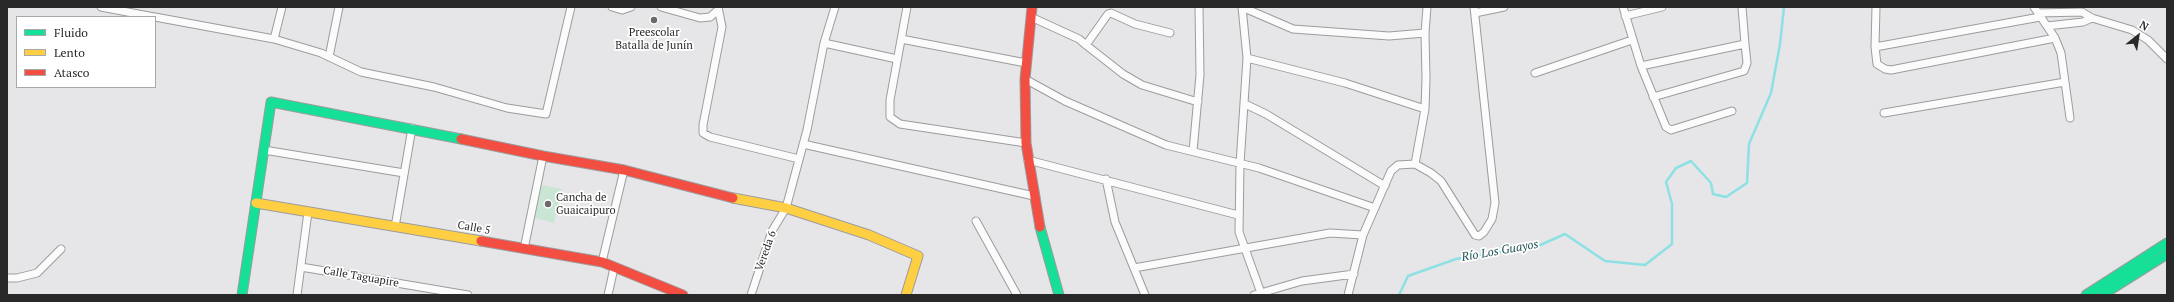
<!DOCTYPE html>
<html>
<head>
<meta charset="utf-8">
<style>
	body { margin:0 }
	#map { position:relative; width:2174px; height:302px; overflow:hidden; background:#e6e6e8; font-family:"PT Serif",serif }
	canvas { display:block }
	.frame { position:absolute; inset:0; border:8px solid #29292a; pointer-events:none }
	.legend { position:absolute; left:16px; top:16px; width:140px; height:72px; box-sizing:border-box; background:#fff; border:1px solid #a9a9aa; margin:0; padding:5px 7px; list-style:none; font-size:12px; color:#29292a }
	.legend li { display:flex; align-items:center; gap:8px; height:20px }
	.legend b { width:20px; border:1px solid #a9a9aa }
	.north { position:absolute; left:2118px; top:16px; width:40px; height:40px; -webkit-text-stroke:3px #fff; paint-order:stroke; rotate:30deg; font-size:11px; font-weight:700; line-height:16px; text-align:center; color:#29292a }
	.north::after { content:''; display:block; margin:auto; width:14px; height:18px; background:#29292a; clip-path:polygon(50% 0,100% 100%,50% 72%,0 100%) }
</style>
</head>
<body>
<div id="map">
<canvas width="2174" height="302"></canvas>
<div class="frame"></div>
<ul class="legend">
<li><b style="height:5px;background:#16e098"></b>Fluido</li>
<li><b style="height:5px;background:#ffcf43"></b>Lento</li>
<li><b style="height:5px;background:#f24e42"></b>Atasco</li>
</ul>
<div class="north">N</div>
</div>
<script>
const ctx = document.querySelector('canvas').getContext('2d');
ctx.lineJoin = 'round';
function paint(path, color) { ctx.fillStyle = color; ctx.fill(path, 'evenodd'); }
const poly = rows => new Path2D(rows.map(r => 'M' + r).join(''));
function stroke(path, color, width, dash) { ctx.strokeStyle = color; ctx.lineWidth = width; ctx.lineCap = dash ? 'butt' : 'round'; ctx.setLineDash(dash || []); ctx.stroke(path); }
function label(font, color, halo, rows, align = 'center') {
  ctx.font = font + ' "PT Serif",serif'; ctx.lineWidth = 3.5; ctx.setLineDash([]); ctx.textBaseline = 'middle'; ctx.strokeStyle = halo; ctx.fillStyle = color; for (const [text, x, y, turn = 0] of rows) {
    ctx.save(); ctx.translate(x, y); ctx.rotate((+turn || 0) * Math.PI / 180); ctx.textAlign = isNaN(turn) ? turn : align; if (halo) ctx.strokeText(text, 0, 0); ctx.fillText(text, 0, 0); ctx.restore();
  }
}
const green = poly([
	[542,185,562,189,554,223,535,218]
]);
const stream = poly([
	[1399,295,1408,276,1456,259,1538,246,1565,234,1605,261,1645,265,1672,244,1672,204,1666,182,1676,168,1691,161,1711,183,1713,194,1726,197,1747,183,1749,144,1771,93,1780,44,1784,7]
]);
const street = poly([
	[101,7,154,17],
	[612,7,622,10,631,7],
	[661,7,700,18,710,17,717,11],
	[718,7,722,27,703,125,703,133,710,137,799,159],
	[907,7,890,100,890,117,900,124,1026,143],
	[1242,7,1247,58,1240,164,1239,232,1261,293],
	[1242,7,1293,29,1389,36,1425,33],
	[1623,7,1641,66,1666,127,1671,130,1732,111],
	[1876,7,1875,47,2040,17],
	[2034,7,2055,38,2061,53,2070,118],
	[1475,13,1504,7],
	[2038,13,2082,12,2092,18,2132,30,2148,40,2167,59],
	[1625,16,1662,7],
	[155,17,274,39,321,53,361,72,434,87,507,108,546,114,571,7],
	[1031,17,1079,39,1086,45,1108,14,1111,13,1135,24,1170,33],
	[2047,26,2083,22,2092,18],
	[274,39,282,7],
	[901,39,1026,63],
	[824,43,897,59],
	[1086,45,1123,74,1142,85,1198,102],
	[1875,47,1877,64,1885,69,1891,70,2055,38],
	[329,57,339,7],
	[1247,58,1345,83,1425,109],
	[1641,66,1745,44,1742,7],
	[1535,73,1632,40],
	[1025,79,1065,101,1166,145,1259,168,1375,208],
	[1653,97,1744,71,1747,63,1745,44],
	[1245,104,1266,114,1385,186],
	[1884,113,2065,82],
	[803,144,1034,196],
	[264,150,404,173],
	[1193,151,1200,75,1199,7],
	[1028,160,1238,215],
	[1415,164,1431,173,1441,181,1475,235,1479,236,1484,232,1492,219,1495,203,1474,7],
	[1106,179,1115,222,1145,295],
	[976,221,1017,295],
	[395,227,412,128],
	[524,249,543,156],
	[602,262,624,170],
	[301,267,468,295],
	[1134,268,1330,233,1363,235],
	[7,278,17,278,37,273,61,249],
	[297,295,308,212],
	[608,295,614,268],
	[751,295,772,231,786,208,807,130,824,43,835,7],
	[1254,295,1302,281,1354,274],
	[1348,295,1363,235,1391,171,1398,165,1415,164,1425,109,1426,78,1425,33,1427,7]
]);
const fast = poly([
	[1040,227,1059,295],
	[242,295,271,102,461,139],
	[2086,295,2167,243],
	[2102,295,2167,254]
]);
const slow = poly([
	[733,198,786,208,869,235,918,256,906,295],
	[256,203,481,241]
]);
const jam = poly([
	[1032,7,1025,79,1026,143,1040,227],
	[461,139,543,156,624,170,733,198],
	[481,241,602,262,683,295]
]);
const markers = [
	[654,20,4,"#6b6b6c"],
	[548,204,4,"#6b6b6c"]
];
const poiNames = [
	["Preescolar",654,33],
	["Batalla de Junín",654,46],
	["Cancha de",556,198,"left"],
	["Guaicaipuro",556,211,"left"]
];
const streetNames = [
	["Calle 5",474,228,10],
	["Vereda 6",766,251,-70],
	["Calle Taguapire",361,277,10]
];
const waterNames = [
	["Río Los Guayos",1500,251,-10]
];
paint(green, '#c9e5d4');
stroke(stream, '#8de0e4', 2.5);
stroke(street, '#9c9c9e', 9);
stroke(fast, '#9c9c9e', 11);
stroke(slow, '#9c9c9e', 11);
stroke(jam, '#9c9c9e', 11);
stroke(street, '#fbfbfc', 7);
stroke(fast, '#16e098', 9);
stroke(slow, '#ffcf43', 9);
stroke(jam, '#f24e42', 9);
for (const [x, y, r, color] of markers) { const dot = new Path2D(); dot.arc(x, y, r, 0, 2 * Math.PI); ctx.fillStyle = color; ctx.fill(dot); stroke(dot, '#fff', 1.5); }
label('11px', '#29292a', '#fff', poiNames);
label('11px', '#29292a', '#fff', streetNames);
label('italic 12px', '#1e5254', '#fff', waterNames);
</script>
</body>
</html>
